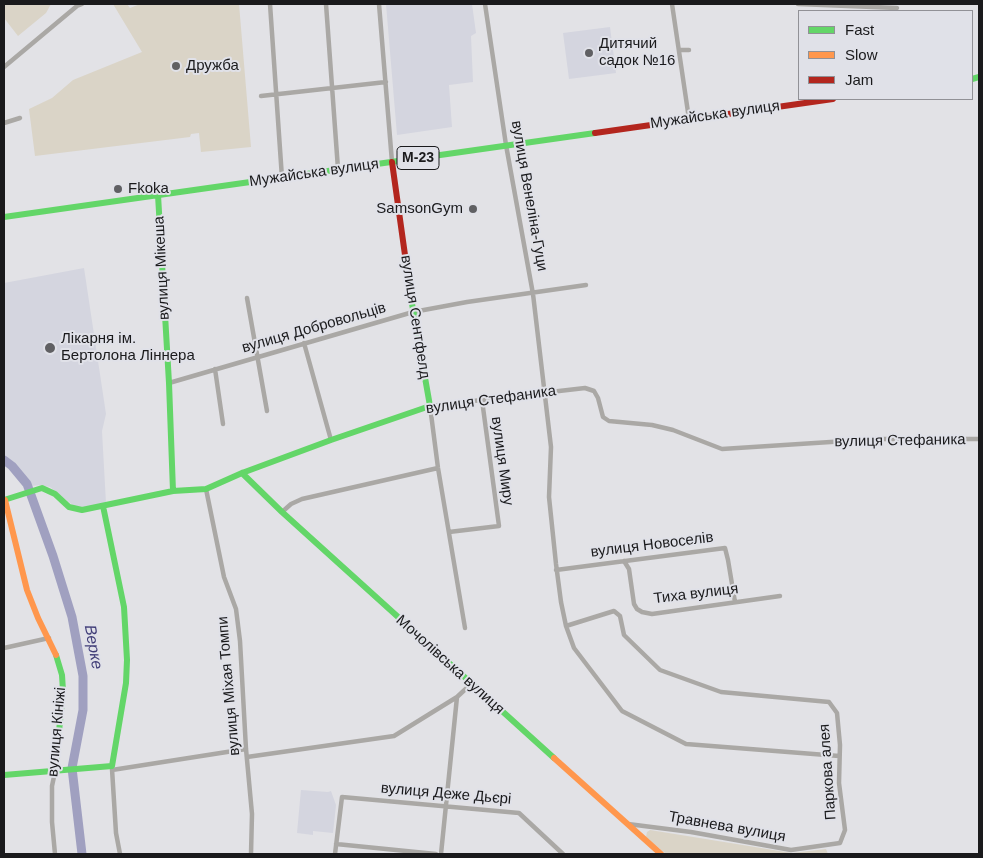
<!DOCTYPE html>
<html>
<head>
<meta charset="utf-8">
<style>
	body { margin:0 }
	#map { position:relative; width:983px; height:858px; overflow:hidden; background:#e2e2e6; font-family:Arial,sans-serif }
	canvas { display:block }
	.frame { position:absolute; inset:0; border:5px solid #1a1a1c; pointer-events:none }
	.legend { position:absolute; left:798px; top:10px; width:175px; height:90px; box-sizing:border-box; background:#e0e1e8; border:1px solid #919196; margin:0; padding:6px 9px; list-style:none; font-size:15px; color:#1a1a1c }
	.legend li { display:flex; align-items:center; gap:10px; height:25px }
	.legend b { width:25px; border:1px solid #919196 }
</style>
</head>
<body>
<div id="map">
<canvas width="983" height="858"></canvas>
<div class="frame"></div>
<ul class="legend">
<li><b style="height:6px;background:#63d668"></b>Fast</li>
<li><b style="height:6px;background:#ff974d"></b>Slow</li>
<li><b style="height:6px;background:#b3261e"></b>Jam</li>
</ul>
</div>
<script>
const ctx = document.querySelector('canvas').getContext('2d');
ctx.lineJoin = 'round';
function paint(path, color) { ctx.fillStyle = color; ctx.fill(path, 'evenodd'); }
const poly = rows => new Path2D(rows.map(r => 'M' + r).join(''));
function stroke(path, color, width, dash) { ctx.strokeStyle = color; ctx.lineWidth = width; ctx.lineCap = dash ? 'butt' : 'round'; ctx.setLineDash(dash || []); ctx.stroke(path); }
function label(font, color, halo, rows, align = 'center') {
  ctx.font = font + ' Arial,sans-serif'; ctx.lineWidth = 4; ctx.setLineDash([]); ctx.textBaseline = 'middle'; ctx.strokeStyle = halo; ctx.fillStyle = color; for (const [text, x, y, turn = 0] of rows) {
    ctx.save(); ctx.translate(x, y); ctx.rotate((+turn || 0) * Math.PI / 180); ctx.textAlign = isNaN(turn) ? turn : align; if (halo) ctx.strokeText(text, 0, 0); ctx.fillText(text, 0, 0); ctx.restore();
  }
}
const built = poly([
	[386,4,472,4,476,33,471,36,473,82,449,85,452,127,397,135],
	[610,27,616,73,569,79,563,33],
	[84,268,106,414,102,431,106,503,82,507,75,507,50,487,41,485,31,486,14,463,4,456,4,283],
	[301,790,328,792,331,791,336,805,333,833,313,831,313,835,297,833]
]);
const green = poly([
	[4,4,51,4,46,13,18,36,4,18],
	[113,4,127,4,130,8,140,4,239,4,251,147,201,152,199,133,191,134,190,137,35,156,29,109,52,98,73,80,142,52],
	[650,830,792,853,826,849,828,854,666,854,646,837,647,832]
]);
const river = poly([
	[4,460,12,466,27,484,53,556,72,617,83,676,83,710,72,768,82,854]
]);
const street = poly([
	[270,4,282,178],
	[326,4,338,169],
	[379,4,392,162],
	[485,4,506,145,533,294,551,447,549,497,556,564,561,602,566,626,574,648,622,711,686,744,839,756],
	[672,4,689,119],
	[798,4,897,8],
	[679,50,689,50],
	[4,67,77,6,82,4],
	[261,96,386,82],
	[4,123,20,118],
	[247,298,267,411],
	[304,343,331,440],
	[215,369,223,424],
	[169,383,413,312,467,302,586,285],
	[206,489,224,577,236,609,240,641,246,749,252,814,251,854],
	[282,512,291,504,302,499,438,468],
	[449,532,499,526,482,400],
	[624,561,629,569,634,604,637,609,642,612,652,614,780,596],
	[556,570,725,548,728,560,735,602],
	[566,626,614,611,620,616,624,635,660,670,721,692,829,702,837,713,840,745,839,783,845,830,840,843,791,850,691,832,628,824],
	[465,628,438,468,430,406,585,388,594,391,598,398,603,417,609,421,652,425,673,430,722,449,877,439,979,439],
	[4,648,49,638],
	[247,757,394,736,457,697,471,684],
	[112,769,116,833,120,854],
	[112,770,246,749],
	[336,844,436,854],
	[55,854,52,822,52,786,55,772],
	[335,854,342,797,519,813,563,854],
	[441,854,457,697]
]);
const fast = poly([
	[972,79,979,77],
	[158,195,169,383,173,491],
	[4,217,595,133],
	[242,473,282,512,554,758],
	[4,500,42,488,55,494,69,507,82,510,173,491,206,489,242,473,331,440,430,406,411,298],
	[55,772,63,691,62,675,56,655],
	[4,775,112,766,126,683,127,660,124,607,103,506]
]);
const slow = poly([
	[5,500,27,590,38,618,56,655],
	[554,758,661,854]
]);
const jam = poly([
	[595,133,833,99],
	[392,162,411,298]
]);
const markers = [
	[589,53,5,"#606063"],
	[176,66,5,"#606063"],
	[118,189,5,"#606063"],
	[473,209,5,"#606063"],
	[50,348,6,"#606063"]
];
const shields = [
	[418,158,42]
];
const shieldNames = [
	["М-23",418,158]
];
const poiNames = [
	["Дитячий",599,44],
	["садок №16",599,61],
	["Дружба",186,66],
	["Fkoka",128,189],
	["SamsonGym",463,209,"right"],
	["Лікарня ім.",61,339],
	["Бертолона Ліннера",61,356]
];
const streetNames = [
	["Мужайська вулиця",715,115,-8],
	["Мужайська вулиця",314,173,-8],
	["вулиця Венеліна-Гуци",529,196,80],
	["вулиця Мікеша",162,268,-93],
	["вулиця Сентфелд",415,317,81],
	["вулиця Добровольців",314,328,-16],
	["вулиця Стефаника",491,400,-8],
	["вулиця Стефаника",900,441,-1],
	["вулиця Миру",502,461,82],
	["вулиця Новоселів",652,545,-7],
	["Тиха вулиця",696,594,-7],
	["Мочолівська вулиця",450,665,42],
	["вулиця Міхая Томпи",229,686,-95],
	["вулиця Кініжі",57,732,-85],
	["Паркова алея",828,772,-94],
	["вулиця Деже Дьєрі",446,794,5],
	["Травнева вулиця",727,827,10]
];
const waterNames = [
	["Верке",93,647,80]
];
paint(built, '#d4d5df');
paint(green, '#dad4c7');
stroke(river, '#a0a0c0', 9);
stroke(street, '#aaa8a5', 4.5);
stroke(fast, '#63d668', 6);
stroke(slow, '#ff974d', 6);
stroke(jam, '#b3261e', 6);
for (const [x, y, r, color] of markers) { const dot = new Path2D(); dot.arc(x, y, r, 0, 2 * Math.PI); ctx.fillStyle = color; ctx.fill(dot); stroke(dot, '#e0e1e8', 2); }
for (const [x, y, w] of shields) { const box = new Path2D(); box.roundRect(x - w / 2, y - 11.5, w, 23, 4); ctx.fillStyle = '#e0e1e8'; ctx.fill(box); stroke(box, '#1a1a1c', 1); }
label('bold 14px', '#1a1a1c', null, shieldNames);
label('15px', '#1a1a1c', '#e0e1e8', poiNames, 'left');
label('15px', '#1a1a1c', '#e0e1e8', streetNames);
label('italic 16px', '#403d77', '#e0e1e8', waterNames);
</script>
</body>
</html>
